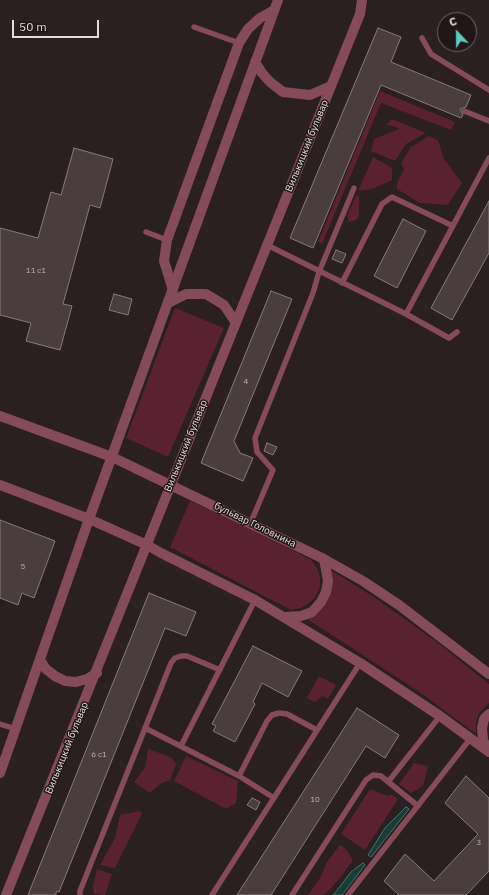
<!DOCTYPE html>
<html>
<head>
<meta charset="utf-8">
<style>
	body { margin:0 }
	#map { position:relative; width:489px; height:895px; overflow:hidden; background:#2a1f21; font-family:"IBM Plex Sans",sans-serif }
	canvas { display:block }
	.north { position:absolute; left:437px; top:12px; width:40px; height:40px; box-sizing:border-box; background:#201618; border:1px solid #6e6567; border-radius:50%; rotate:338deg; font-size:11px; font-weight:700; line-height:16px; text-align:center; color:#e3dcdd }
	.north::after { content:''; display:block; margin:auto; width:14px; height:18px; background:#5bcebc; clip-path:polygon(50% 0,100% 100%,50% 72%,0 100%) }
	.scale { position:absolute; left:12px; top:20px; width:87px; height:18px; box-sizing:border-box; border:2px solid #e3dcdd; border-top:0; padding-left:5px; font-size:12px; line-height:14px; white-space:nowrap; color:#e3dcdd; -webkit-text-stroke:3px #201618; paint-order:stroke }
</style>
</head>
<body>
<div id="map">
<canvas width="489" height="895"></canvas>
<div class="north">С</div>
<div class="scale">50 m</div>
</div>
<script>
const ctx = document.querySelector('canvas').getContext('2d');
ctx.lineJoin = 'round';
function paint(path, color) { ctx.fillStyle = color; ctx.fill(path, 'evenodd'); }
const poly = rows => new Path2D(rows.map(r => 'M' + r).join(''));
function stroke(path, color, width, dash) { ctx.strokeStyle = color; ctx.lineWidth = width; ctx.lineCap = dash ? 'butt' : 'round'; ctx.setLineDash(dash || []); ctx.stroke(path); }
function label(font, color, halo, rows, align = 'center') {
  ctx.font = font + ' "IBM Plex Sans",sans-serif'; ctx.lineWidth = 3; ctx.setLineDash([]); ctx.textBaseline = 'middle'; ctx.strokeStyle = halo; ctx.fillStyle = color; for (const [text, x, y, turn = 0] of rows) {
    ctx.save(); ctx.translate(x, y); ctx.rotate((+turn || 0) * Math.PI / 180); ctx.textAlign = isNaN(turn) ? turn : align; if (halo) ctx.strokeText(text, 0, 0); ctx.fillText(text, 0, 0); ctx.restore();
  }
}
const green = poly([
	[380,91,455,122,451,130,381,103,322,244,318,242],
	[392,119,426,133,406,144,395,161,371,151,374,139,399,129,394,126,386,125],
	[429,136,438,140,444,159,462,183,448,205,420,203,397,189,397,183,404,169,401,163,411,147],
	[373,157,392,168,392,180,372,189,358,191],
	[356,196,359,196,359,216,356,220,349,222,347,216],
	[175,308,224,328,168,457,126,438],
	[190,501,257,531,311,560,317,568,320,577,320,587,316,596,309,603,301,608,291,610,170,547],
	[331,570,374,597,438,643,489,684,489,703,479,713,476,723,476,734,418,691,307,619,317,613,332,582],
	[319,676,336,685,328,699,322,696,315,702,307,698],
	[148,749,171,757,176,764,170,780,160,784,150,793,134,782,145,768],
	[186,756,238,781,236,803,226,809,174,781],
	[414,763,428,766,423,786,411,793,399,784],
	[370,789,388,796,391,794,398,799,365,850,341,834],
	[140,811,142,814,115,868,100,865,115,838,120,815],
	[340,845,347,850,353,861,330,890,323,895,308,895,320,878,327,862],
	[97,869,112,874,105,895,94,894,93,886]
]);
const water = poly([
	[406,807,409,809,371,857,368,855,385,828,406,807],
	[363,863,365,865,342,895,332,895,335,893,351,872,363,863]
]);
const building = poly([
	[378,28,401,37,391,62,471,95,466,107,460,109,463,115,461,118,381,85,313,248,290,238,378,28],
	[74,148,113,159,100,208,90,205,63,304,72,306,60,350,26,341,31,323,0,315,0,228,38,238,51,192,61,195,74,148],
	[489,201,489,253,452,320,431,308,489,201],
	[403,219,426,231,397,288,374,276,403,219],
	[336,250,346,254,342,263,332,259,336,250],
	[271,291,292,299,234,441,240,453,253,458,243,481,201,463,271,291],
	[114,294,132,299,128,315,109,310,114,294],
	[267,443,277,447,273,455,264,451,267,443],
	[0,520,55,541,34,598,22,593,18,605,0,598,0,520],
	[149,593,196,612,186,636,165,628,59,892,57,891,55,895,28,895,149,593],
	[253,646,302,671,288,697,262,683,253,702,255,704,235,742,213,731,216,726,212,724,253,646],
	[357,708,399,735,385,758,366,746,271,895,237,895,357,708],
	[466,776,489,798,489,871,466,895,399,895,384,881,405,854,434,881,478,834,445,803,466,776],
	[252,798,260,802,256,810,247,805,252,798]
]);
const lane = poly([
	[194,27,239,43],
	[422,38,431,54,489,90],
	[464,111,489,121],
	[146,232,167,240],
	[267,245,406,314,449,338,457,332],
	[342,283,382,204,392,197,453,226],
	[406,314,489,158],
	[251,522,273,470,257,452,255,438,313,293,319,272,354,188],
	[0,724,16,729],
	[145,728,239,776,274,798],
	[181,746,255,600],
	[239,776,267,721,272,715,279,713,287,714,317,730],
	[388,782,440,716],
	[80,895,80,891,171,663,175,658,181,656,187,656,220,670],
	[212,895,360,663],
	[292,895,366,780,373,775,381,776,418,806],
	[348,895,470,739]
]);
const street = poly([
	[255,62,262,73,270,82,283,92,310,95,331,86],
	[173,290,164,261,167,240,239,43,248,29,260,18,274,10],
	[168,303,186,294,206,294,224,305,236,323],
	[0,416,112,457,324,559,363,581,399,605,489,674],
	[0,485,89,519,147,545,161,553,255,600,360,663,440,716,489,752],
	[284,617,301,616,312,612,321,602,326,592,328,581,324,559],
	[40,660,46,669,55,676,65,681,76,682,87,679,97,673],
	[488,751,483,740,482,728,484,719,489,714],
	[0,773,89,519,278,0],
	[6,895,360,14,362,0]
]);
const numberNames = [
	["11 с1",36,271],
	["4",246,382],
	["5",23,567],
	["6 с1",99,755],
	["10",315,800],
	["3",479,843]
];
const streetNames = [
	["Вилькицкий бульвар",307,146,-68],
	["Вилькицкий бульвар",186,446,-68],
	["бульвар Головнина",255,525,26],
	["Вилькицкий бульвар",67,748,-68]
];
paint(green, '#5a2130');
paint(water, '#153e38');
stroke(water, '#536d6a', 1);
paint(building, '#493d3f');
stroke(building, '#877a7c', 1);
stroke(lane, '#864b58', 5.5);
stroke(street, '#864b58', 10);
label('8px', '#bcb4b6', null, numberNames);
label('10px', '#e3dcdd', '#201618', streetNames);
</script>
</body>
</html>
